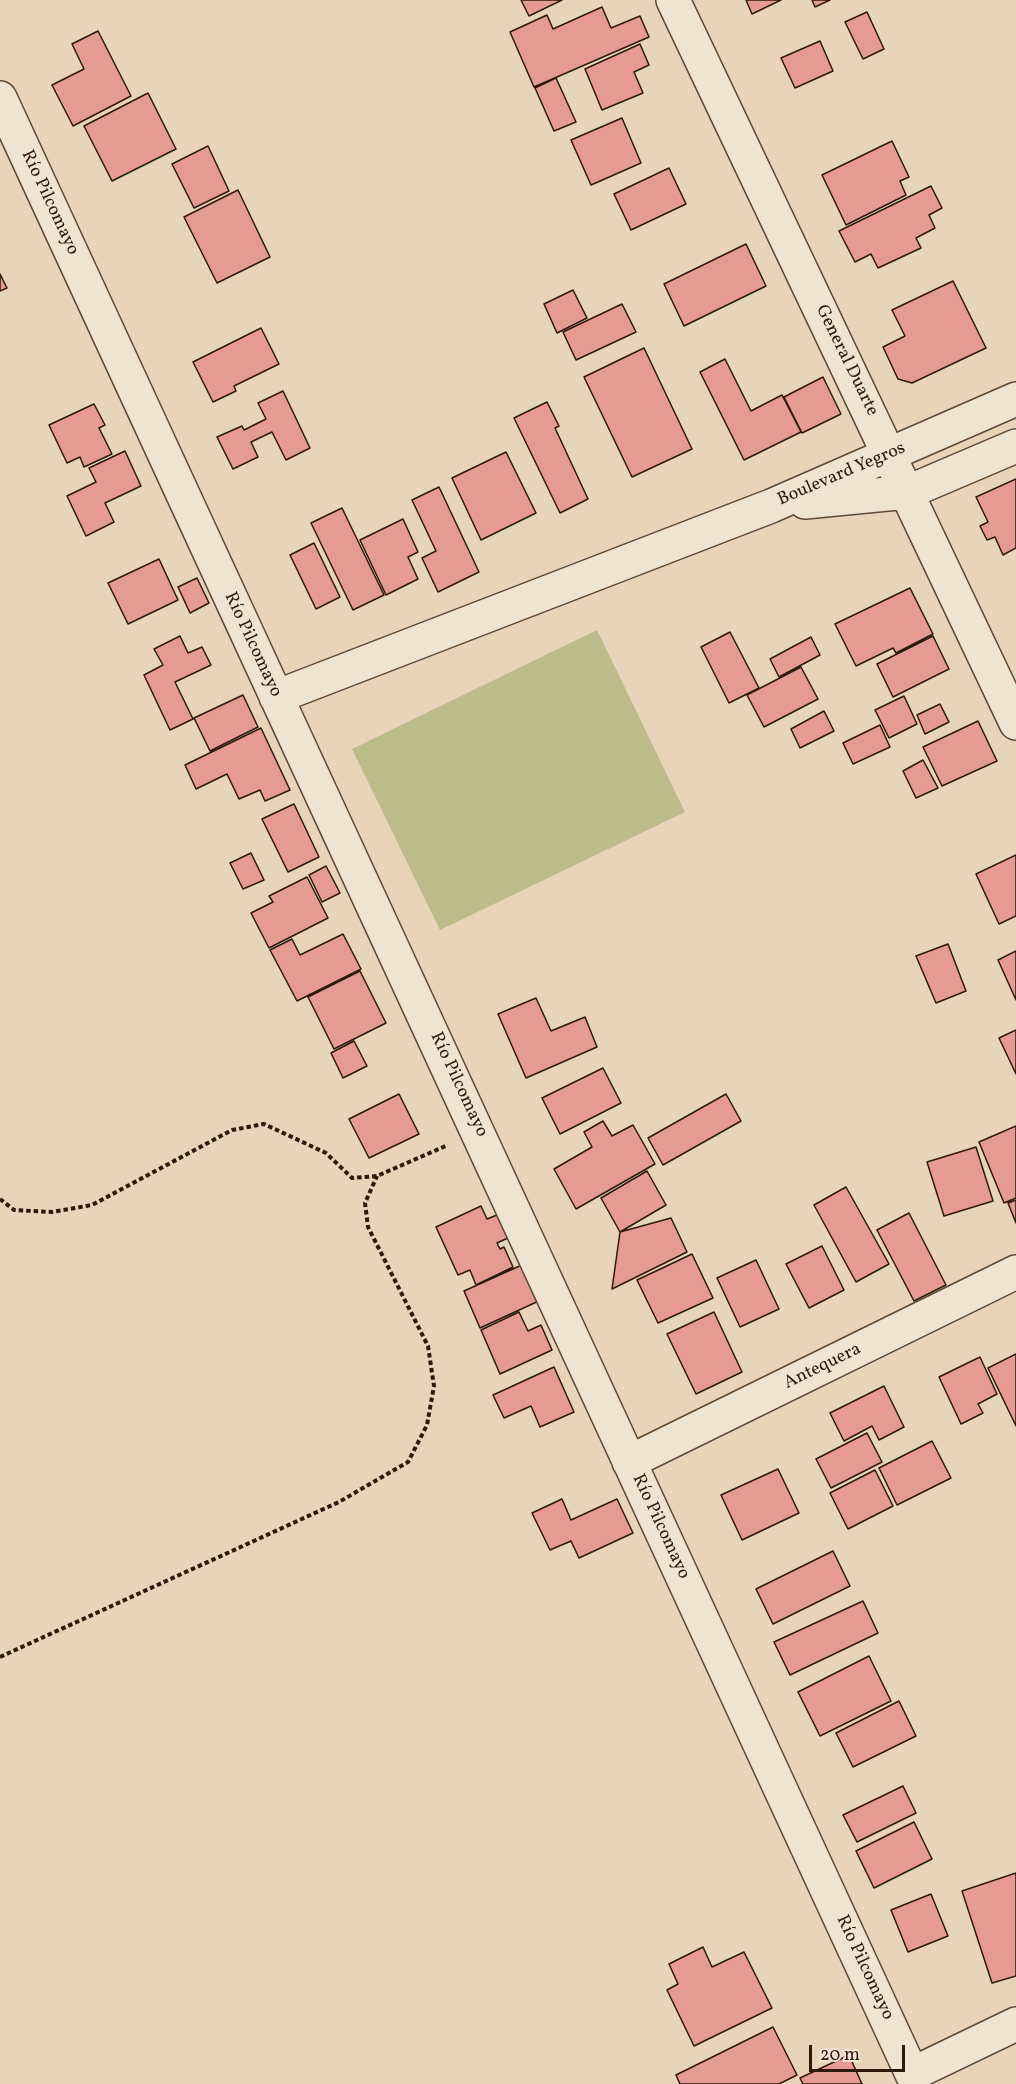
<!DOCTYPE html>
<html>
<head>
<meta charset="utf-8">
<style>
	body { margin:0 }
	#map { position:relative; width:1016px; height:2084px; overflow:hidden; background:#e7d4b9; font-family:Vollkorn,serif }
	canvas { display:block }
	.scale { position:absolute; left:809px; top:2045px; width:96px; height:27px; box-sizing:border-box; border:3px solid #2f190c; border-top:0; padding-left:8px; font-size:18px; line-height:21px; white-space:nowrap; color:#2f190c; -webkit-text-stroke:4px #efe3d2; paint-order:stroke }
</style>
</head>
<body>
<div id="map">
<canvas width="1016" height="2084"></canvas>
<div class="scale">20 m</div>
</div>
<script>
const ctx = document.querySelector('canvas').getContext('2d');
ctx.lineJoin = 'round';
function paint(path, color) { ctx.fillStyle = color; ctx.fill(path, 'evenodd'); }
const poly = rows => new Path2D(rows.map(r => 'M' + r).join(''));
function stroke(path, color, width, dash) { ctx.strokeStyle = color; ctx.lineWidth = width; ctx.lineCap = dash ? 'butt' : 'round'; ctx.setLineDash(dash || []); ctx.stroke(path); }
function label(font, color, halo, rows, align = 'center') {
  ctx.font = font + ' Vollkorn,serif'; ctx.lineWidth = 4.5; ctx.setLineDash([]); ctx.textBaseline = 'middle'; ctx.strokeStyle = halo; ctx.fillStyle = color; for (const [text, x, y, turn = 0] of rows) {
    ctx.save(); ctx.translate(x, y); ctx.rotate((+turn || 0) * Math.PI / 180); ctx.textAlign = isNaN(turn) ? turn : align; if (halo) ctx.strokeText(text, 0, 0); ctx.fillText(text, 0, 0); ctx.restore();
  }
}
const green = poly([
	[597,630,685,812,440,930,352,749]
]);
const building = poly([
	[521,0,562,0,529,16,521,0],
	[746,0,781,0,752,14,746,0],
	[812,0,830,0,815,7,812,0],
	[602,7,611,28,640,16,649,37,534,87,510,32,547,15,553,29,602,7],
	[867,12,884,49,863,59,845,22,867,12],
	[98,31,131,96,73,126,52,85,84,69,72,44,98,31],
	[820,41,833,71,795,88,781,58,820,41],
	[640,44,649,65,634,72,643,93,602,110,585,69,640,44],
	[556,78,576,122,554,131,535,88,556,78],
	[148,93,176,149,112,181,84,126,148,93],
	[622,118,641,163,591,185,571,140,622,118],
	[892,141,909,177,900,181,906,195,846,225,822,175,892,141],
	[208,146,229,191,194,208,172,164,208,146],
	[669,168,686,204,631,230,614,194,669,168],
	[931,186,942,208,929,215,935,228,916,238,921,248,878,268,871,254,855,262,839,231,931,186],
	[238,190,270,257,217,283,184,217,238,190],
	[746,244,766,286,684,326,664,284,746,244],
	[0,274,7,288,0,291,0,274],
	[953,281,986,348,912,383,898,379,883,347,905,336,892,310,953,281],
	[573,290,587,318,557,333,544,304,573,290],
	[622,304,636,332,576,360,563,332,622,304],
	[261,328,279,364,234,386,236,391,213,402,193,362,261,328],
	[644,348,692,449,632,477,584,377,644,348],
	[725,359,751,411,782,395,801,432,744,460,700,372,725,359],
	[823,377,841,414,802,433,784,397,823,377],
	[283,391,310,448,286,460,272,432,251,442,258,457,233,469,217,437,242,426,244,430,266,419,258,403,283,391],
	[547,402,559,426,555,428,588,499,560,513,514,418,547,402],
	[94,404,105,425,99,428,112,454,84,467,80,457,67,463,49,425,94,404],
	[125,451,141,486,105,503,114,522,86,536,67,496,96,482,89,468,125,451],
	[506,452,536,513,481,540,452,478,506,452],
	[1016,479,1016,548,1003,555,995,537,987,540,980,526,988,522,976,497,1016,479],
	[439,487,479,572,438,592,422,558,436,551,412,500,439,487],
	[342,508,384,595,353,610,311,523,342,508],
	[403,519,418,552,408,557,418,579,386,595,360,540,403,519],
	[314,543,340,597,316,609,290,555,314,543],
	[159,559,178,600,128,624,108,583,159,559],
	[197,578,209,603,190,613,178,587,197,578],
	[910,588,933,634,896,653,893,648,856,666,835,624,910,588],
	[730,632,759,688,729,703,701,647,730,632],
	[180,636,188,653,202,647,211,665,175,682,193,719,170,730,144,675,163,665,154,649,180,636],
	[933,636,949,669,893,697,877,664,933,636],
	[811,637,820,655,779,677,770,659,811,637],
	[801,667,818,699,764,727,747,695,801,667],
	[243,695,258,727,210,751,194,718,243,695],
	[904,696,917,724,889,738,875,710,904,696],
	[940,704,949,722,925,734,917,715,940,704],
	[824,711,834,731,800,748,791,729,824,711],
	[978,721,997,761,942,786,923,747,978,721],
	[880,725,890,747,853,764,843,743,880,725],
	[261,728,290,790,265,801,260,790,239,799,227,774,196,789,185,765,261,728],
	[923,760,938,788,916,798,903,771,923,760],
	[294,804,319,857,288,872,262,819,294,804],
	[251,853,264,880,243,889,230,863,251,853],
	[1016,855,1016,916,999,924,976,874,1016,855],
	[326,866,340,893,322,902,309,875,326,866],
	[307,877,328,918,269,948,251,913,273,902,269,896,307,877],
	[343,934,361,969,297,1001,270,950,292,939,300,955,343,934],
	[948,944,966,991,936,1003,916,956,948,944],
	[1016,951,1016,1000,998,960,1016,951],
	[360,971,386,1023,334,1049,308,997,360,971],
	[536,998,551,1031,585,1017,597,1047,526,1078,498,1014,536,998],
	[1016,1030,1016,1074,999,1038,1016,1030],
	[354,1041,367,1066,343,1078,331,1053,354,1041],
	[603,1068,621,1103,560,1134,542,1098,603,1068],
	[399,1094,419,1134,369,1158,349,1119,399,1094],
	[726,1094,741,1121,663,1165,648,1138,726,1094],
	[603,1121,612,1136,633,1125,655,1164,576,1209,554,1169,592,1147,584,1132,603,1121],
	[1016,1126,1016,1198,1004,1203,979,1142,1016,1126],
	[976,1147,993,1201,944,1216,927,1162,976,1147],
	[647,1171,666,1205,620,1232,601,1198,647,1171],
	[846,1187,889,1264,856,1282,814,1205,846,1187],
	[1016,1200,1016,1223,1008,1203,1016,1200],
	[481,1206,487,1219,497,1215,508,1238,497,1243,500,1249,504,1247,513,1267,476,1285,470,1270,458,1275,436,1227,481,1206],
	[909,1213,946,1285,914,1301,877,1230,909,1213],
	[671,1218,687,1252,612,1289,620,1232,671,1218],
	[822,1246,844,1290,809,1308,786,1264,822,1246],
	[692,1254,713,1298,658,1323,637,1280,692,1254],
	[756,1260,779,1309,740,1327,717,1278,756,1260],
	[524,1264,541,1300,480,1328,464,1291,524,1264],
	[519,1312,528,1331,541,1325,552,1350,500,1374,481,1330,519,1312],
	[714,1312,742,1372,696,1394,667,1334,714,1312],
	[1016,1354,1016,1426,988,1368,1016,1354],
	[980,1357,997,1394,978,1404,983,1413,961,1424,939,1377,980,1357],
	[554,1367,574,1412,540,1427,531,1406,504,1418,493,1395,554,1367],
	[884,1386,904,1427,879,1440,872,1426,844,1441,830,1413,884,1386],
	[867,1433,882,1462,831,1488,816,1459,867,1433],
	[932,1441,951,1478,897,1505,879,1468,932,1441],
	[778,1469,799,1513,742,1540,721,1495,778,1469],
	[875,1470,893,1506,848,1529,830,1493,875,1470],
	[562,1499,571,1520,617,1499,633,1533,579,1558,571,1541,550,1550,532,1513,562,1499],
	[833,1551,850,1586,773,1624,756,1589,833,1551],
	[863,1601,878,1633,790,1675,774,1642,863,1601],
	[869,1656,891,1701,820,1736,798,1692,869,1656],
	[899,1701,916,1736,853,1767,836,1733,899,1701],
	[903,1786,916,1813,857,1842,843,1815,903,1786],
	[914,1822,932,1859,874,1888,856,1851,914,1822],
	[1016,1873,1016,1976,992,1983,962,1891,1016,1873],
	[931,1894,948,1936,908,1952,891,1910,931,1894],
	[703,1947,712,1967,744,1952,772,2008,694,2046,667,1990,678,1984,669,1964,703,1947],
	[773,2027,797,2075,779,2084,680,2084,676,2075,773,2027],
	[849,2055,862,2084,803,2084,800,2078,849,2055]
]);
const path = poly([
	[0,1199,14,1210,52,1212,92,1205,232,1130,264,1124,326,1153,352,1178,377,1176,448,1145],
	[0,1657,339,1502,408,1462,427,1425,434,1386,428,1346,368,1227,365,1203,377,1176]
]);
const minor = poly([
	[673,0,1016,723],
	[0,98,912,2074],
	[805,502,908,492,1016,446],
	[276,697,771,506,1016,399],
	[629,1462,1016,1272],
	[912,2074,1016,2024]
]);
const streetNames = [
	["Río Pilcomayo",49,203,65],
	["General Duarte",846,361,64],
	["Boulevard Yegros",842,475,-23],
	["Río Pilcomayo",252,645,65],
	["Río Pilcomayo",458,1085,65],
	["Antequera",823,1367,-26],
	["Río Pilcomayo",660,1527,65],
	["Río Pilcomayo",864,1968,65]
];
paint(green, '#bdbb8a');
paint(building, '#e69b92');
stroke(building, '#2f190c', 1.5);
stroke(minor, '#5d4837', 36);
stroke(path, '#2f190c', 4, [4.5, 3]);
stroke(minor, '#efe3d2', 33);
label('18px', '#2f190c', '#efe3d2', streetNames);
</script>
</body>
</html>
